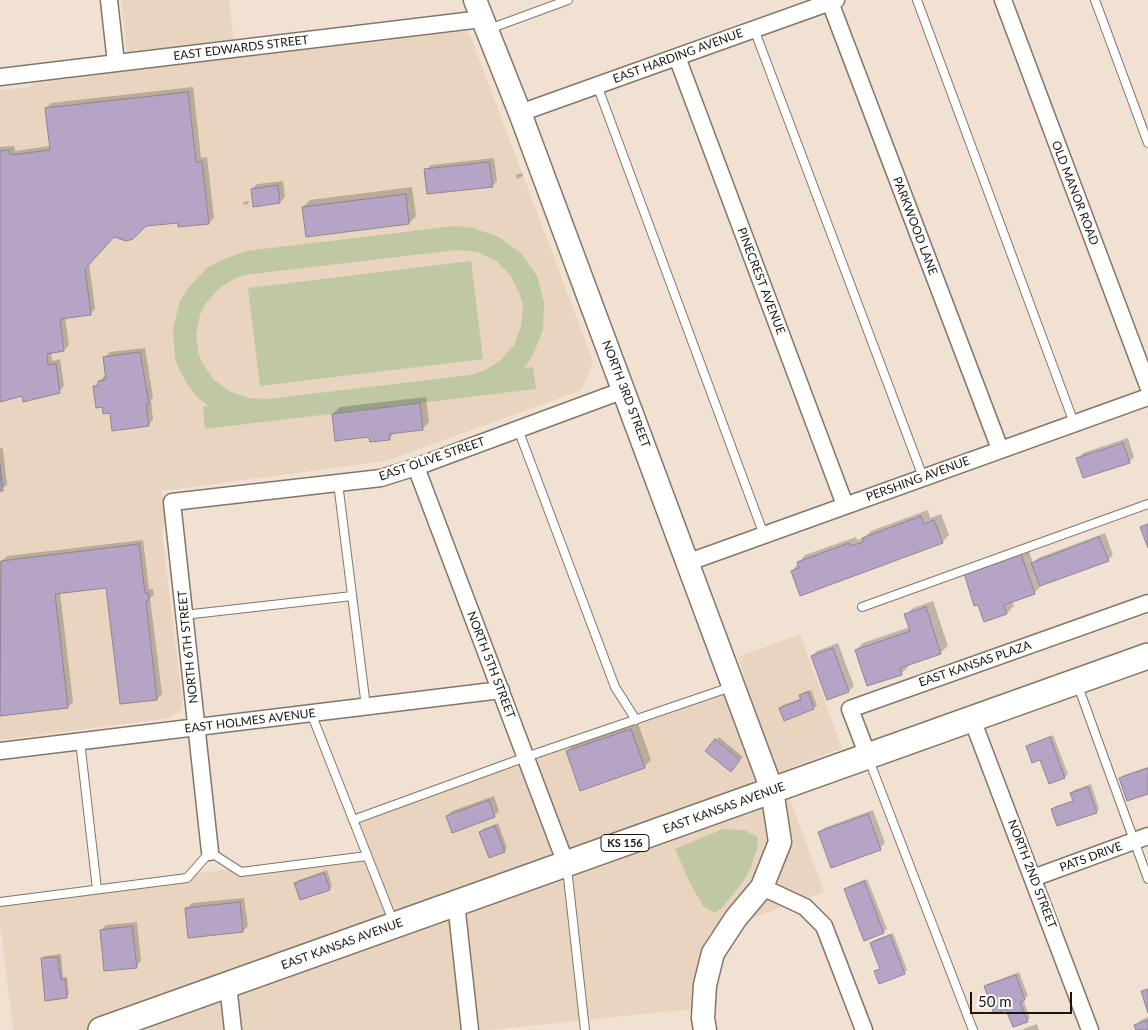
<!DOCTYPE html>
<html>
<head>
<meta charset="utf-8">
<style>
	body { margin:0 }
	#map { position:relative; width:1148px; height:1030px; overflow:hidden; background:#f0e1d2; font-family:Lato,sans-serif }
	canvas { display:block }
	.scale { position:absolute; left:970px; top:992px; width:102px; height:22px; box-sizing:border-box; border:2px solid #1b1611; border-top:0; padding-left:6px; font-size:15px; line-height:18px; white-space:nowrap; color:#1b1611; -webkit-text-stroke:4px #fff; paint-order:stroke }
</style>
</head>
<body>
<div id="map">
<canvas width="1148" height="1030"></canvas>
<div class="scale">50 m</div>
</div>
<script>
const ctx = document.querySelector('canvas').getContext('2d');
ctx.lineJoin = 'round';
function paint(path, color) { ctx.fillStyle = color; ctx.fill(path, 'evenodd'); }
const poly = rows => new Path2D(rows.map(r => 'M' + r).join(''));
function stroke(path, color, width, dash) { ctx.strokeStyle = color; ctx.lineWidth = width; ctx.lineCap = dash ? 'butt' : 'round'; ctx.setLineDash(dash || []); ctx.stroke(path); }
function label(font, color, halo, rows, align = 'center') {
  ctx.font = font + ' Lato,sans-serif'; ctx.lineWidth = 5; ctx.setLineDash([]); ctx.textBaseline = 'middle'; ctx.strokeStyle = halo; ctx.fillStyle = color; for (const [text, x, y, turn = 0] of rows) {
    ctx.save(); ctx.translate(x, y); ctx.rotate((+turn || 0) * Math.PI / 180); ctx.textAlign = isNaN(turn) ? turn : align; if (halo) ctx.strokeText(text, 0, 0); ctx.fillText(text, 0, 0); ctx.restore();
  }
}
const built = poly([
	[121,0,229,0,236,58,467,31,472,40,593,361,582,390,386,461,162,491,166,523,162,531,183,708,171,718,0,740,0,90,30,87,30,84,129,71],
	[800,634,842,748,780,772,824,892,710,933,700,958,692,1009,490,1030,13,1030,0,926,0,897,370,852,356,813,745,677,738,657]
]);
const green = poly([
	[455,226,473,228,499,237,521,253,537,276,544,302,543,330,533,355,524,368,533,367,536,389,205,429,203,407,208,406,196,396,187,384,180,371,175,358,173,329,180,301,188,288,207,268,219,261,246,251],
	[457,250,478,252,496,261,511,276,520,295,523,305,521,326,514,345,500,361,483,371,470,375,268,399,249,398,231,392,214,380,203,364,199,355,196,335,200,315,204,306,217,290,234,279,244,275],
	[471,261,483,359,260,386,248,288],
	[723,829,744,830,758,837,757,849,751,867,743,882,721,909,715,913,703,906,690,883,675,849]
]);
const shadow = poly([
	[193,87,201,158,207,157,214,218,208,223,179,222,146,225,114,236,89,263,95,309,90,314,65,317,69,345,64,350,51,352,52,361,60,359,64,386,59,391,23,395,0,401,0,147,14,146,15,151,50,146,46,108,51,103],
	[494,158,497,181,492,186,426,170,431,165],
	[522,173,523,176,517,179,516,175],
	[283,181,285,197,280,202,252,189,257,184],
	[412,187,416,216,409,223,303,207,310,200],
	[249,201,248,204,243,205,244,202],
	[145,348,153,398,151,400,153,420,148,425,111,412,103,406,95,387,104,376,107,376,105,357,110,352],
	[426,397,429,422,422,429,395,432,389,439,370,435,333,414,340,407],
	[1128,438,1134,457,1129,462,1078,458,1083,453],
	[0,447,3,449,7,485,0,490],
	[928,510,930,518,941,514,949,535,942,542,792,571,805,555,856,537,857,540,864,538,871,531],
	[1105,533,1113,555,1108,560,1041,585,1041,586,1034,593,1012,601,1014,606,1007,613,985,621,965,574,1028,548,1033,563,1038,558],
	[143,540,149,589,153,589,154,595,150,598,162,694,157,699,107,586,60,592,73,702,68,707,0,715,0,561,3,560,7,556],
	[933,601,948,646,941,652,907,664,908,667,901,674,856,650,863,643,910,627,906,615,913,608],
	[838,643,854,686,849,691,827,698,812,656,817,651],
	[811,690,817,705,814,708,780,708,783,705,802,698,801,695,804,692],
	[638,723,651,760,644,767,567,751,574,744],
	[1053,735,1068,774,1064,777,1027,747,1030,744],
	[719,737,743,757,734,767,716,740],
	[1148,767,1148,793,1120,778,1124,775],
	[1091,784,1099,809,1096,812,1053,809,1056,806,1074,800,1071,793,1074,790],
	[494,796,499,811,494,816,447,816,452,811],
	[873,810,885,843,880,848,819,833,824,828],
	[498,823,507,848,504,851,480,832,483,829],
	[327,870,332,886,329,889,295,883,299,880],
	[867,879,887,929,883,932,846,890,849,886],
	[244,898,248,926,243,931,187,908,192,903],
	[137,922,141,961,136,966,101,930,106,925],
	[893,933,907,970,904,973,876,972,881,968,871,943,874,940],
	[61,954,63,977,67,977,69,994,66,997,42,959,45,956],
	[1019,972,1028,996,1023,999,1030,1018,1027,1021,985,987,988,984],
	[1148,1017,1148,1030,1138,1030,1136,1025,1141,1020],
	[1037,1024,1039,1030,1021,1030]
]);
const building = poly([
	[188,92,196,162,202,162,209,224,178,227,178,223,146,226,133,239,126,241,114,237,85,269,91,315,60,319,64,351,47,354,48,365,56,364,60,393,23,402,22,396,0,402,0,151,9,150,10,155,50,150,45,108,188,92],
	[489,162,493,187,427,194,424,169,489,162],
	[278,185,280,203,253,207,251,189,278,185],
	[406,194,409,224,306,237,302,207,406,194],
	[140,352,149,404,146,404,149,426,112,431,110,413,103,414,102,407,96,408,93,386,98,386,98,381,106,380,103,357,140,352],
	[420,403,423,430,389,434,390,440,370,442,369,437,335,441,332,414,420,403],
	[1123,443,1130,463,1083,478,1076,458,1123,443],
	[0,465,3,491,0,491,0,465],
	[921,516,924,524,934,520,943,543,800,596,791,571,799,568,797,562,849,543,850,546,864,542,862,538,921,516],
	[1148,524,1148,548,1140,527,1148,524],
	[1099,537,1109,561,1040,586,1031,563,1099,537],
	[139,544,145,593,148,593,149,601,146,601,157,700,120,704,106,588,55,594,68,708,0,716,1,561,139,544],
	[1021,554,1035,594,1004,605,1007,614,984,622,978,605,974,606,964,573,1021,554],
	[926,607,941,654,900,668,902,675,867,686,855,650,910,631,904,614,926,607],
	[833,648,849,692,827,700,811,656,833,648],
	[808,692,814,709,784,721,779,708,801,700,799,695,808,692],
	[631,729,645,768,580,791,566,751,631,729],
	[1050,737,1065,778,1049,784,1040,760,1032,763,1026,746,1050,737],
	[715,739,740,760,731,772,705,751,715,739],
	[1148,768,1148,794,1127,801,1119,778,1148,768],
	[1088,787,1097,813,1057,826,1051,809,1073,801,1070,793,1088,787],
	[489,800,495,817,452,833,446,816,489,800],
	[868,814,881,850,831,868,818,832,868,814],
	[495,826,505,852,489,858,479,832,495,826],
	[324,873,330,890,300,900,294,883,324,873],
	[864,881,884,933,864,941,844,889,864,881],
	[240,902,243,932,188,938,185,908,240,902],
	[132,926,137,968,104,971,100,930,132,926],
	[890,935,905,974,879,984,874,971,880,969,870,943,890,935],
	[58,957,61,980,65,979,67,998,45,1001,41,958,58,957],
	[1016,975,1025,1000,1020,1002,1028,1022,1013,1027,1006,1010,994,1014,984,986,1016,975],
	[1148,989,1148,1013,1141,991,1148,989],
	[1148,1020,1148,1030,1136,1030,1134,1025,1148,1020]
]);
const service = poly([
	[917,0,1074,423],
	[1095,0,1148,143],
	[489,29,568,0],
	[754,29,923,477],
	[597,85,764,535],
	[518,429,615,687,636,720],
	[338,483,366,707],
	[862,607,1148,504],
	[184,615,352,596],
	[1078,686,1148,879],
	[311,713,393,921],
	[80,741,97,889],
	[869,760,973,1030],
	[353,820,526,757,731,687],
	[567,868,585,1030],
	[0,902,187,878,210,852,241,872,367,856]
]);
const minor = poly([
	[109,0,116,63],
	[1003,0,1148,386],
	[830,2,1000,449],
	[677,57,845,505],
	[0,77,482,19],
	[520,113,836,0],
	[416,467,566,864],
	[689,562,1148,397],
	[972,719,1090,1030],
	[0,751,501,690],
	[868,756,850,709,1148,603],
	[210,852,172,502,381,478,416,467,624,390],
	[1033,878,1148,836],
	[762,887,805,907,824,926,864,1030],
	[456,903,470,1030],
	[228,985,233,1030]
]);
const secondary = poly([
	[475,0,520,113,772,790,780,842,762,887,736,918,713,953,705,985,703,1018,705,1030]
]);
const primary = poly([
	[101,1030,1148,656]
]);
const shields = [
	[625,843,48]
];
const shieldNames = [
	["KS 156",625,843]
];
const streetNames = [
	["EAST EDWARDS STREET",241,48,-7],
	["EAST HARDING AVENUE",678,56,-20],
	["OLD MANOR ROAD",1075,193,69],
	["PARKWOOD LANE",915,226,69],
	["PINECREST AVENUE",761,281,69],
	["NORTH 3RD STREET",626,394,69],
	["EAST OLIVE STREET",432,459,-19],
	["PERSHING AVENUE",918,479,-20],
	["NORTH 6TH STREET",188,647,-96],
	["EAST KANSAS PLAZA",975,664,-19],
	["NORTH 5TH STREET",491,665,69],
	["EAST HOLMES AVENUE",250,721,-7],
	["EAST KANSAS AVENUE",724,808,-20],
	["PATS DRIVE",1091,857,-20],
	["NORTH 2ND STREET",1032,874,69],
	["EAST KANSAS AVENUE",342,944,-20]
];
paint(built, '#e9d5bf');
paint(green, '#c0c7a4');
paint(shadow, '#0003');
paint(building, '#b5a4c5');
stroke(building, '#8e8596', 1);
stroke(service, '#837668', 10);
stroke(minor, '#837668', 19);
stroke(secondary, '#837668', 25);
stroke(primary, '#837668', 28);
stroke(service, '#fff', 8);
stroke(minor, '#fff', 16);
stroke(secondary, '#fff', 22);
stroke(primary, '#fff', 25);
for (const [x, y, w] of shields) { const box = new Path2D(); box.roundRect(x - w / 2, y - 8.5, w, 17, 4); ctx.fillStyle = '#fff'; ctx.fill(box); stroke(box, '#1b1611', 1); }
label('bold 11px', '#1b1611', null, shieldNames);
label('12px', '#1b1611', '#fff', streetNames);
</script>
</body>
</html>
